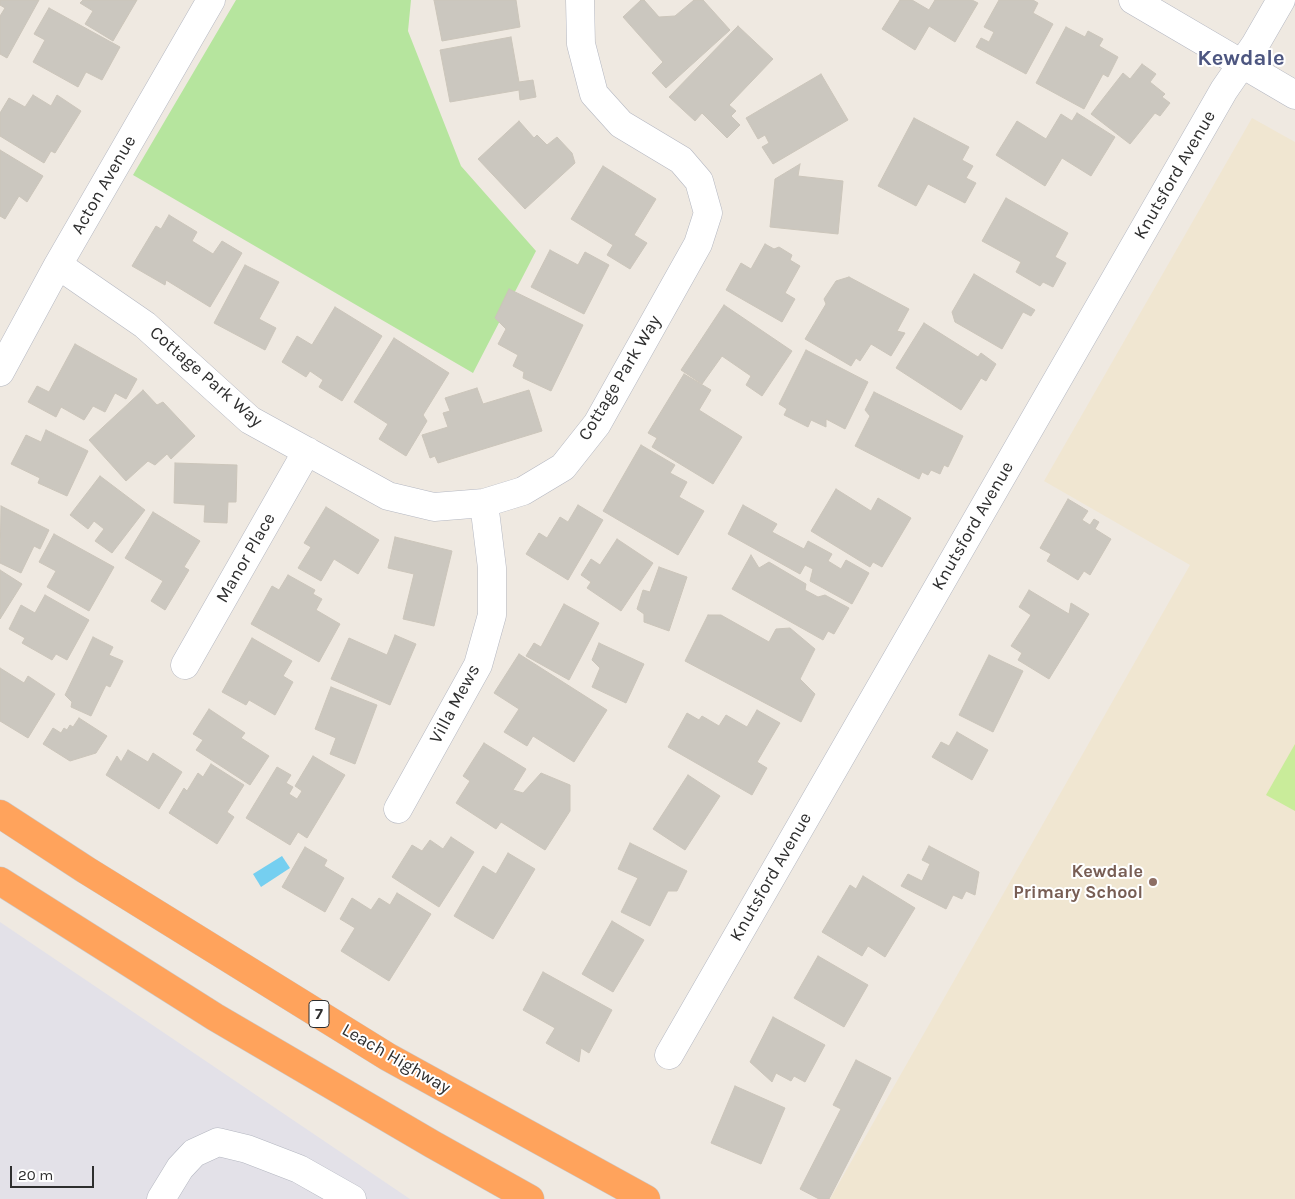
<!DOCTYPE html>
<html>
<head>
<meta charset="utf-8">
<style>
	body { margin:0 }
	#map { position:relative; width:1295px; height:1199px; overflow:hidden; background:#efe9e1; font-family:Karla,sans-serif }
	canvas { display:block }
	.scale { position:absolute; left:10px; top:1166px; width:84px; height:22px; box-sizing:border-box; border:2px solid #2e2e2e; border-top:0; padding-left:6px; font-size:15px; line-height:18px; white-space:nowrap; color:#2e2e2e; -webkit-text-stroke:4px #fff; paint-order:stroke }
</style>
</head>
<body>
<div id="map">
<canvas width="1295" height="1199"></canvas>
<div class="scale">20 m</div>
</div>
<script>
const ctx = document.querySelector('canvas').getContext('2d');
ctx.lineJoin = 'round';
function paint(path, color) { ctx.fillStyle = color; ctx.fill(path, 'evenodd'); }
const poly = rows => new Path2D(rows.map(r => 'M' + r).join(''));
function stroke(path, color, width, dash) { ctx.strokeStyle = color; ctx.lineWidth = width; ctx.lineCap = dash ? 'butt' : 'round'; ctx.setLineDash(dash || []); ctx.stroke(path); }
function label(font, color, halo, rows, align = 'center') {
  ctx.font = font + ' Karla,sans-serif'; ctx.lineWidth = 4; ctx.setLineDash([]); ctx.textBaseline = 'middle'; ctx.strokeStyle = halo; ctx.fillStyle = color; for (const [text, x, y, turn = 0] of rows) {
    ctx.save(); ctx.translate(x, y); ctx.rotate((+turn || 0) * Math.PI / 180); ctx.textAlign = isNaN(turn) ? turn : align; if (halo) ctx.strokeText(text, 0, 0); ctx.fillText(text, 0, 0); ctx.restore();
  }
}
const industrial = poly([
	[0,922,410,1199,0,1199]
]);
const education = poly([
	[1252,118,1295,142,1295,1199,830,1199,1190,565,1044,481]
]);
const green = poly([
	[236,0,411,0,408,31,461,166,536,251,473,373,133,175]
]);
const pitch = poly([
	[1295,744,1295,811,1266,795]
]);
const water = poly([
	[282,856,290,868,261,887,253,874]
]);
const building = poly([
	[0,0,39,0,7,58,0,54,0,16,5,8,0,5,0,0],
	[83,0,137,0,113,41,85,24,93,11,80,3,83,0],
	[434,0,516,0,520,27,442,41,434,0],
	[641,0,644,0,659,17,675,16,694,0,703,0,730,30,666,88,652,73,663,62,623,17,641,0],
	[900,0,912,0,929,10,935,0,972,0,978,3,955,42,929,26,915,50,882,29,900,0],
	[999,0,1033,0,1038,3,1033,13,1053,24,1026,74,976,47,981,38,989,42,994,32,984,27,999,0],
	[49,8,120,47,102,80,86,72,78,87,33,62,45,40,34,34,49,8],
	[738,26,773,59,729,105,736,111,731,116,740,125,727,138,702,113,695,121,669,97,738,26],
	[1066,27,1085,37,1088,31,1103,39,1099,46,1118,57,1108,77,1103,74,1084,109,1036,83,1066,27],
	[511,37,519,82,533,80,536,97,520,100,519,90,450,102,440,50,511,37],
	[1142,64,1156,74,1150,82,1165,94,1162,97,1170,103,1160,116,1155,113,1130,144,1091,114,1123,73,1130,79,1142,64],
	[821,74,848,120,773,164,762,147,769,143,765,135,758,139,746,118,821,74],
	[33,95,51,106,57,95,81,111,55,153,51,151,44,163,0,136,0,113,9,98,25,107,33,95],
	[1077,113,1115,137,1091,176,1062,158,1045,186,996,155,1017,121,1046,139,1061,114,1072,121,1077,113],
	[914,118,969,147,962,160,973,166,966,178,976,183,965,203,928,184,916,206,878,186,914,118],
	[519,121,534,138,537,135,547,145,557,137,572,153,575,163,525,209,478,159,519,121],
	[0,150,43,176,27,202,19,196,5,219,0,216,0,150],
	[800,164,798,176,843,181,838,234,770,227,775,179,800,164],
	[603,166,656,199,634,235,647,243,630,269,607,255,613,245,571,219,603,166],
	[1006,198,1068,233,1055,257,1066,263,1053,287,1043,282,1040,286,1016,272,1021,262,982,241,1006,198],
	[169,215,197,232,192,241,213,254,222,241,242,253,210,307,166,280,165,285,132,266,156,226,161,229,169,215],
	[765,244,774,249,779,247,792,255,790,260,800,266,785,293,795,299,782,322,726,290,741,263,751,269,765,244],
	[550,250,578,265,585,252,609,265,584,314,531,287,550,250],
	[245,265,279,282,259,319,276,328,265,350,214,323,245,265],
	[974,274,1035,310,1031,316,1023,312,1002,349,955,322,952,312,974,274],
	[849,277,909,309,897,331,905,333,891,356,871,344,860,361,856,358,851,366,805,339,826,304,824,299,836,281,849,277],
	[509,289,583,325,551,391,523,378,524,372,513,366,518,355,498,344,506,329,495,318,509,289],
	[724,305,792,351,762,396,746,385,751,376,722,356,702,384,681,370,724,305],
	[335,307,382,336,342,401,319,387,323,380,310,371,306,377,282,362,297,336,312,345,335,307],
	[924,323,978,357,981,353,996,364,986,381,981,378,961,410,896,368,924,323],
	[394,338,449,373,423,415,427,421,406,456,379,439,388,424,354,402,394,338],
	[75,344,137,379,126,399,115,393,105,412,93,406,84,420,61,407,56,417,28,402,37,386,49,392,75,344],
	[806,350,868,382,845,429,826,419,826,427,811,420,808,427,784,415,787,409,779,404,806,350],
	[684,374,711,390,699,410,742,437,713,484,652,447,657,438,648,433,684,374],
	[477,388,483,404,529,390,542,431,438,463,435,456,430,458,422,435,448,427,443,413,450,411,445,398,477,388],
	[143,390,157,405,163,402,195,436,171,459,167,454,155,465,148,461,126,481,89,440,143,390],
	[874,392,963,436,948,467,944,465,940,474,931,470,928,475,922,472,919,479,855,446,870,416,865,410,874,392],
	[46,430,88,451,67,496,38,483,40,478,11,464,26,435,41,442,46,430],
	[641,445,675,465,670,473,687,482,679,497,704,511,678,555,603,511,641,445],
	[175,463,237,465,236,502,228,502,227,523,204,522,205,505,174,503,175,463],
	[100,476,145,510,112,553,95,541,104,529,94,521,88,529,70,515,100,476],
	[836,489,871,511,878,498,911,518,882,567,873,562,870,567,811,531,836,489],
	[1068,499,1088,511,1082,520,1090,525,1094,519,1099,522,1095,529,1111,539,1090,575,1084,571,1078,580,1047,561,1051,554,1040,548,1068,499],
	[578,505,603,520,568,580,526,554,539,533,547,538,560,517,568,522,578,505],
	[743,505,777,524,772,532,804,549,808,541,832,554,828,561,841,569,846,560,869,573,852,604,810,581,813,569,805,565,800,574,728,534,743,505],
	[1,506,49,530,40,549,34,546,21,573,0,563,1,506],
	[326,507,379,540,358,574,334,559,321,581,298,568,311,547,304,543,326,507],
	[153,512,200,541,184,567,189,570,165,610,151,601,163,581,125,558,153,512],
	[54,534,114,567,89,611,47,587,56,571,39,562,54,534],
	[395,537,452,551,434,626,403,619,414,574,388,568,395,537],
	[617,539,653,563,621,611,587,588,591,582,581,575,591,559,600,565,617,539],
	[751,555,759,568,769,562,806,584,805,590,818,597,825,595,849,608,834,634,828,631,823,640,732,589,751,555],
	[659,567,687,577,669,631,644,622,644,614,637,609,643,590,650,592,659,567],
	[0,570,22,584,0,619,0,570],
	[288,575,315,590,313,594,322,599,316,610,340,624,319,662,251,624,272,586,279,590,288,575],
	[1029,590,1069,614,1071,603,1089,614,1049,679,1018,660,1022,653,1011,646,1031,615,1019,607,1029,590],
	[45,595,89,620,67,660,56,654,52,660,22,643,25,638,9,629,21,605,35,613,45,595],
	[564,604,599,623,569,680,526,656,534,643,541,647,564,604],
	[708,615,721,615,769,642,776,629,790,628,815,649,800,679,815,694,801,722,685,661,708,615],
	[395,635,416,644,390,705,331,679,349,638,387,655,395,635],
	[93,637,113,647,109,655,123,661,110,687,106,685,91,716,71,707,72,702,65,695,93,637],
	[252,638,292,661,283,676,293,682,275,715,249,700,246,705,222,692,252,638],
	[599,643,644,664,626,703,592,687,600,668,592,660,599,643],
	[519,654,607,710,574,762,533,736,527,746,504,732,519,709,494,693,519,654],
	[989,655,1023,671,993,732,959,715,989,655],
	[0,668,24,683,28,676,55,694,28,738,0,721,0,668],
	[331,687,377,705,355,764,330,754,336,738,315,729,331,687],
	[209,709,245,733,241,738,269,756,250,785,196,750,203,740,193,734,209,709],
	[757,710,780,723,757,762,767,768,752,795,668,747,687,713,699,720,702,716,719,726,726,715,747,727,757,710],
	[79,718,107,736,96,753,70,761,43,744,53,728,61,733,64,728,67,730,70,725,73,727,79,718],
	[957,732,988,750,972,780,932,757,941,742,949,746,957,732],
	[484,743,526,769,513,790,523,793,541,773,570,785,570,811,545,850,501,822,496,829,456,803,470,781,463,776,484,743],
	[128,750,148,762,153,753,182,772,159,809,106,775,117,756,121,762,128,750],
	[313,756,345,775,307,838,298,832,290,845,246,818,277,767,291,775,286,783,293,787,289,794,297,799,302,791,295,786,313,756],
	[211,764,244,785,227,812,234,817,217,844,169,813,184,788,187,791,198,773,203,777,211,764],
	[688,775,720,796,685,850,653,829,688,775],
	[451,837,474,852,439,907,392,877,412,845,422,851,430,840,443,849,451,837],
	[630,843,687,871,677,891,668,891,650,926,621,912,638,878,618,869,630,843],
	[929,846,979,872,975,895,966,891,962,899,953,895,946,909,901,886,908,874,922,881,930,864,922,860,929,846],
	[305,847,327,860,324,866,344,878,325,912,282,887,305,847],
	[508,853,535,869,493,939,454,916,483,866,496,874,508,853],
	[863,876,915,908,885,957,868,946,862,956,822,932,850,885,856,889,863,876],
	[397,893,431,914,389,981,341,951,355,928,340,919,352,898,371,910,379,898,390,905,397,893],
	[612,921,644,940,613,992,582,974,612,921],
	[818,956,868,985,844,1027,794,998,818,956],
	[543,972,612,1010,589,1053,581,1048,579,1062,546,1043,555,1028,523,1010,543,972],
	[773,1017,825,1045,805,1082,794,1076,791,1081,776,1073,772,1082,750,1062,773,1017],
	[856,1060,891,1078,829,1199,819,1199,800,1189,841,1109,833,1105,856,1060],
	[735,1086,785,1108,761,1164,711,1143,735,1086]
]);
const minor = poly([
	[1133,0,1295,95],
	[58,265,145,325,250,420,388,496,434,507,484,503,523,491,563,467,597,424,698,244,708,213,699,181,681,160,621,124,594,94,581,44,580,0],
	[0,372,58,265,211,0],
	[185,665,307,451],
	[398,809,478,665,492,615,492,568,484,503],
	[669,1055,1224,90,1255,45,1281,0],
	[161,1199,180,1168,194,1153,218,1142,247,1149,299,1169,352,1199]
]);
const highway = poly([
	[0,814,86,870,388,1057,646,1199],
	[0,881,215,1017,432,1144,530,1199]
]);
const markers = [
	[1153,882,5,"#8d6e63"]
];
const shields = [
	[319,1014,20]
];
const shieldNames = [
	["7",319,1014]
];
const streetNames = [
	["Knutsford Avenue",1175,175,-60],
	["Acton Avenue",104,185,-60],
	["Cottage Park Way",206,377,41],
	["Cottage Park Way",620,378,-59],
	["Knutsford Avenue",973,526,-60],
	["Manor Place",246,558,-60],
	["Villa Mews",455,704,-62],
	["Knutsford Avenue",771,877,-60],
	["Leach Highway",396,1059,30]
];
const educationNames = [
	["Kewdale",1143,872],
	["Primary School",1143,893]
];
const districtNames = [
	["Kewdale",1241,59]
];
paint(industrial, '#e3e1e8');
paint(education, '#f0e6d1');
paint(green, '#b6e59e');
paint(pitch, '#c9ec9a');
paint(water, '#75cff0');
paint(building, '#cbc7bf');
stroke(building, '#cbc5ba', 1);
stroke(minor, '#b4b7c1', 29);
stroke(highway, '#c9c9c9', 29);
stroke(minor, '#fff', 28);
stroke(highway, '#ffa35c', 28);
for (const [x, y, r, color] of markers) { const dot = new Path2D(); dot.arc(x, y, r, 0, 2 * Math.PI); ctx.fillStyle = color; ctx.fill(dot); stroke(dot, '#fff', 2); }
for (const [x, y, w] of shields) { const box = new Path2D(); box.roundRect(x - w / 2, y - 13.5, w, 27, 4); ctx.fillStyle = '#fff'; ctx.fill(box); stroke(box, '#2e2e2e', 1); }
label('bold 16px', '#2e2e2e', null, shieldNames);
label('18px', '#2e2e2e', '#fff', streetNames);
label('bold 18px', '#785e54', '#fff', educationNames, 'right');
label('bold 22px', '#4d5680', '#fff', districtNames);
</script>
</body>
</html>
